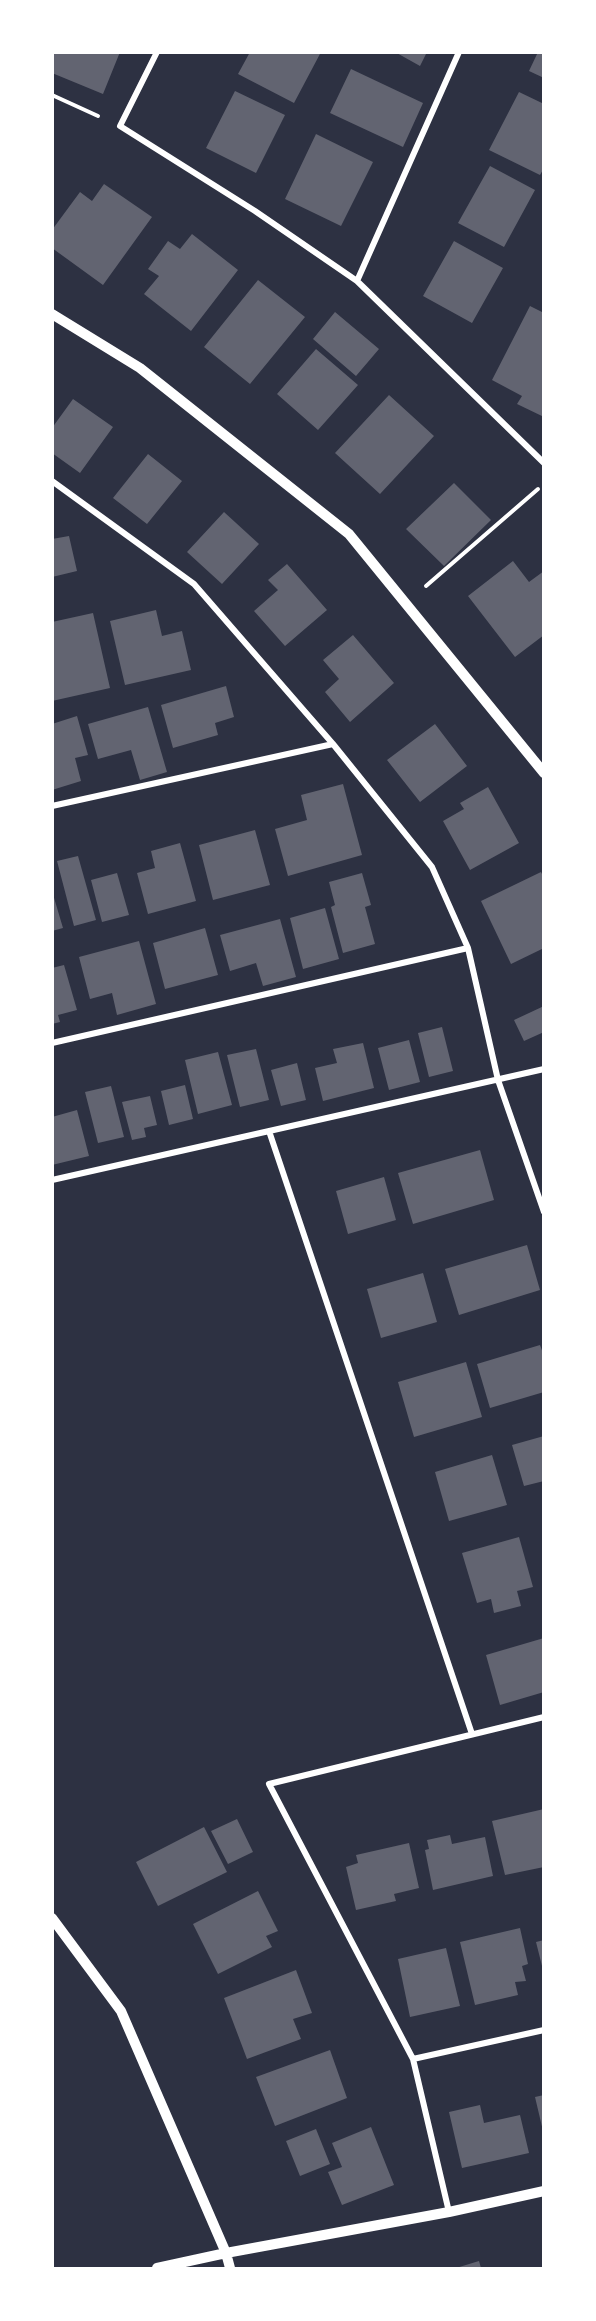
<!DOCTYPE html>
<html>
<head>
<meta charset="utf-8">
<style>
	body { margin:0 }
	#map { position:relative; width:596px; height:2321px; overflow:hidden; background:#2d3142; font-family:"Nunito Sans",sans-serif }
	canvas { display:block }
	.frame { position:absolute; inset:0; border:54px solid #fff; pointer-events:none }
</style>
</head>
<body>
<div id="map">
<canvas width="596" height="2321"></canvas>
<div class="frame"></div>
</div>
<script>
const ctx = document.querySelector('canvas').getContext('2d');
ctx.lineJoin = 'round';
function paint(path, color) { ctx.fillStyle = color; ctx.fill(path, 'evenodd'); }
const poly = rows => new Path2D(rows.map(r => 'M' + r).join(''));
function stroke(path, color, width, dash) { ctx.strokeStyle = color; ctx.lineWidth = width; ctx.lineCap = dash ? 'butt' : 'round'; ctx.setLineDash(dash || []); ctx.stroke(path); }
const building = poly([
	[52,52,120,52,103,94,52,73],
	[250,52,321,52,294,103,238,74],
	[395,52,427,52,420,66],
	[538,52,544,52,544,78,529,71],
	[351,69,423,103,403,147,330,113],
	[235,91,285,115,256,173,206,148],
	[519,92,544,104,544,168,540,175,489,150],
	[316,134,373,162,341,226,285,199],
	[490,166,535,190,504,247,458,223],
	[104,184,152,217,103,285,52,248,52,230,80,192,92,201],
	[192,234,238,270,191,331,144,294,159,276,148,269,168,241,180,249],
	[454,241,503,268,472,323,423,296],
	[258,280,305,317,250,384,204,347],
	[530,306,544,313,544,417,517,404,522,396,492,380],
	[335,312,379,349,356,376,313,339],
	[316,349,358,385,318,430,277,394],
	[389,395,434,436,380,494,335,453],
	[73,399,113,427,80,473,52,453,52,428],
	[148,454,182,481,147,524,113,498],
	[454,483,491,520,444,566,406,529],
	[224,512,259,544,222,584,187,552],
	[69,536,77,571,52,577,52,539],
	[513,561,529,582,544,571,544,635,515,657,468,596],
	[287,564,327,610,285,646,254,611,278,590,268,580],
	[156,610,162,636,182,631,191,670,125,685,110,621],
	[93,613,110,688,52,701,52,622],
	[353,635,394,683,350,722,325,692,339,679,323,660],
	[226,686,234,717,215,723,218,735,173,748,161,705],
	[148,707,167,772,140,780,131,750,98,759,88,724],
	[77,716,88,755,75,758,81,781,52,790,52,724],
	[435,724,467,766,420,802,387,760],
	[343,784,362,855,288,876,275,829,307,820,301,795],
	[488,787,519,843,470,870,443,821,464,809,460,803],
	[255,830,270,885,213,900,199,845],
	[180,843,196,901,148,914,137,873,155,868,151,851],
	[78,856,96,920,74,926,57,861],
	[541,872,544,878,544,948,511,964,481,901],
	[117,873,129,915,102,922,91,880],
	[362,873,371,905,365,907,375,944,343,953,331,907,335,905,329,882],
	[52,891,63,928,52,931],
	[325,908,339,959,303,969,290,918],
	[280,919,296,977,263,986,256,963,230,971,220,935],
	[205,928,218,975,165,989,153,943],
	[139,941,156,1004,117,1015,112,993,90,999,79,957],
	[64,965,77,1010,58,1015,60,1022,52,1024,52,968],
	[544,1006,544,1032,524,1041,514,1020],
	[442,1027,453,1071,429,1077,418,1033],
	[409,1040,420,1082,389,1090,378,1048],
	[363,1043,374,1088,323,1101,315,1068,337,1063,333,1049],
	[256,1049,269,1100,240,1107,227,1055],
	[218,1052,232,1105,198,1114,185,1060],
	[297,1063,306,1100,281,1106,271,1070],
	[185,1085,193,1119,169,1125,161,1091],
	[111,1086,124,1137,98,1143,85,1092],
	[150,1096,157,1125,144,1128,146,1137,132,1140,122,1102],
	[77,1110,89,1156,52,1165,52,1117],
	[480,1150,494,1200,413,1224,398,1173],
	[384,1177,396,1220,348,1234,336,1191],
	[527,1245,540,1290,459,1315,445,1269],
	[423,1273,437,1322,381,1338,367,1289],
	[540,1345,544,1356,544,1392,490,1408,477,1364],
	[466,1362,482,1417,414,1437,398,1382],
	[544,1436,544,1481,524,1486,512,1445],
	[492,1455,507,1505,449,1521,435,1472],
	[519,1537,533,1587,517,1591,521,1606,494,1613,491,1599,477,1603,462,1553],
	[544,1638,544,1692,500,1705,486,1655],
	[544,1809,544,1867,505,1875,492,1821],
	[237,1819,253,1852,228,1864,211,1831],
	[204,1827,227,1872,158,1906,136,1862],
	[450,1835,452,1844,485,1837,493,1876,433,1890,425,1850,429,1849,427,1840],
	[409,1843,419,1888,394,1894,396,1901,356,1910,346,1867,358,1863,356,1855],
	[258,1891,278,1931,266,1936,272,1947,218,1974,193,1924],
	[520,1928,528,1964,522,1966,526,1981,515,1982,518,1995,475,2005,460,1942],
	[544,1940,544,1970,543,1970,536,1942],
	[446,1948,460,2006,410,2017,398,1959],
	[296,1970,312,2013,293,2019,301,2039,247,2059,224,1998],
	[330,2050,347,2098,275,2126,256,2077],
	[544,2095,544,2131,543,2131,535,2097],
	[480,2105,484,2123,520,2115,529,2153,462,2168,449,2112],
	[371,2127,394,2185,342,2205,328,2172,342,2167,332,2143],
	[316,2129,330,2164,300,2176,286,2141],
	[479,2261,481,2268,456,2268]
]);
const path = poly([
	[52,95,98,116],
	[426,586,538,489]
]);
const minor = poly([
	[157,52,120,126,255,211,357,281,544,463],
	[357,281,459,52],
	[52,481,194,584,333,744,432,867,468,948,498,1080,544,1212],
	[52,806,333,744],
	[52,1043,468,948],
	[269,1131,472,1734],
	[52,1180,544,1069],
	[413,2059,544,2030],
	[449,2212,413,2059,269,1784,544,1717]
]);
const tertiary = poly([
	[52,314,140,368,349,534,544,773],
	[52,1918,121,2011,226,2253,230,2268],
	[157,2268,226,2253,449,2212,544,2191]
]);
paint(building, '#626471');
stroke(path, '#fff', 4);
stroke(minor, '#fff', 6);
stroke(tertiary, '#fff', 10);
</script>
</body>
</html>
